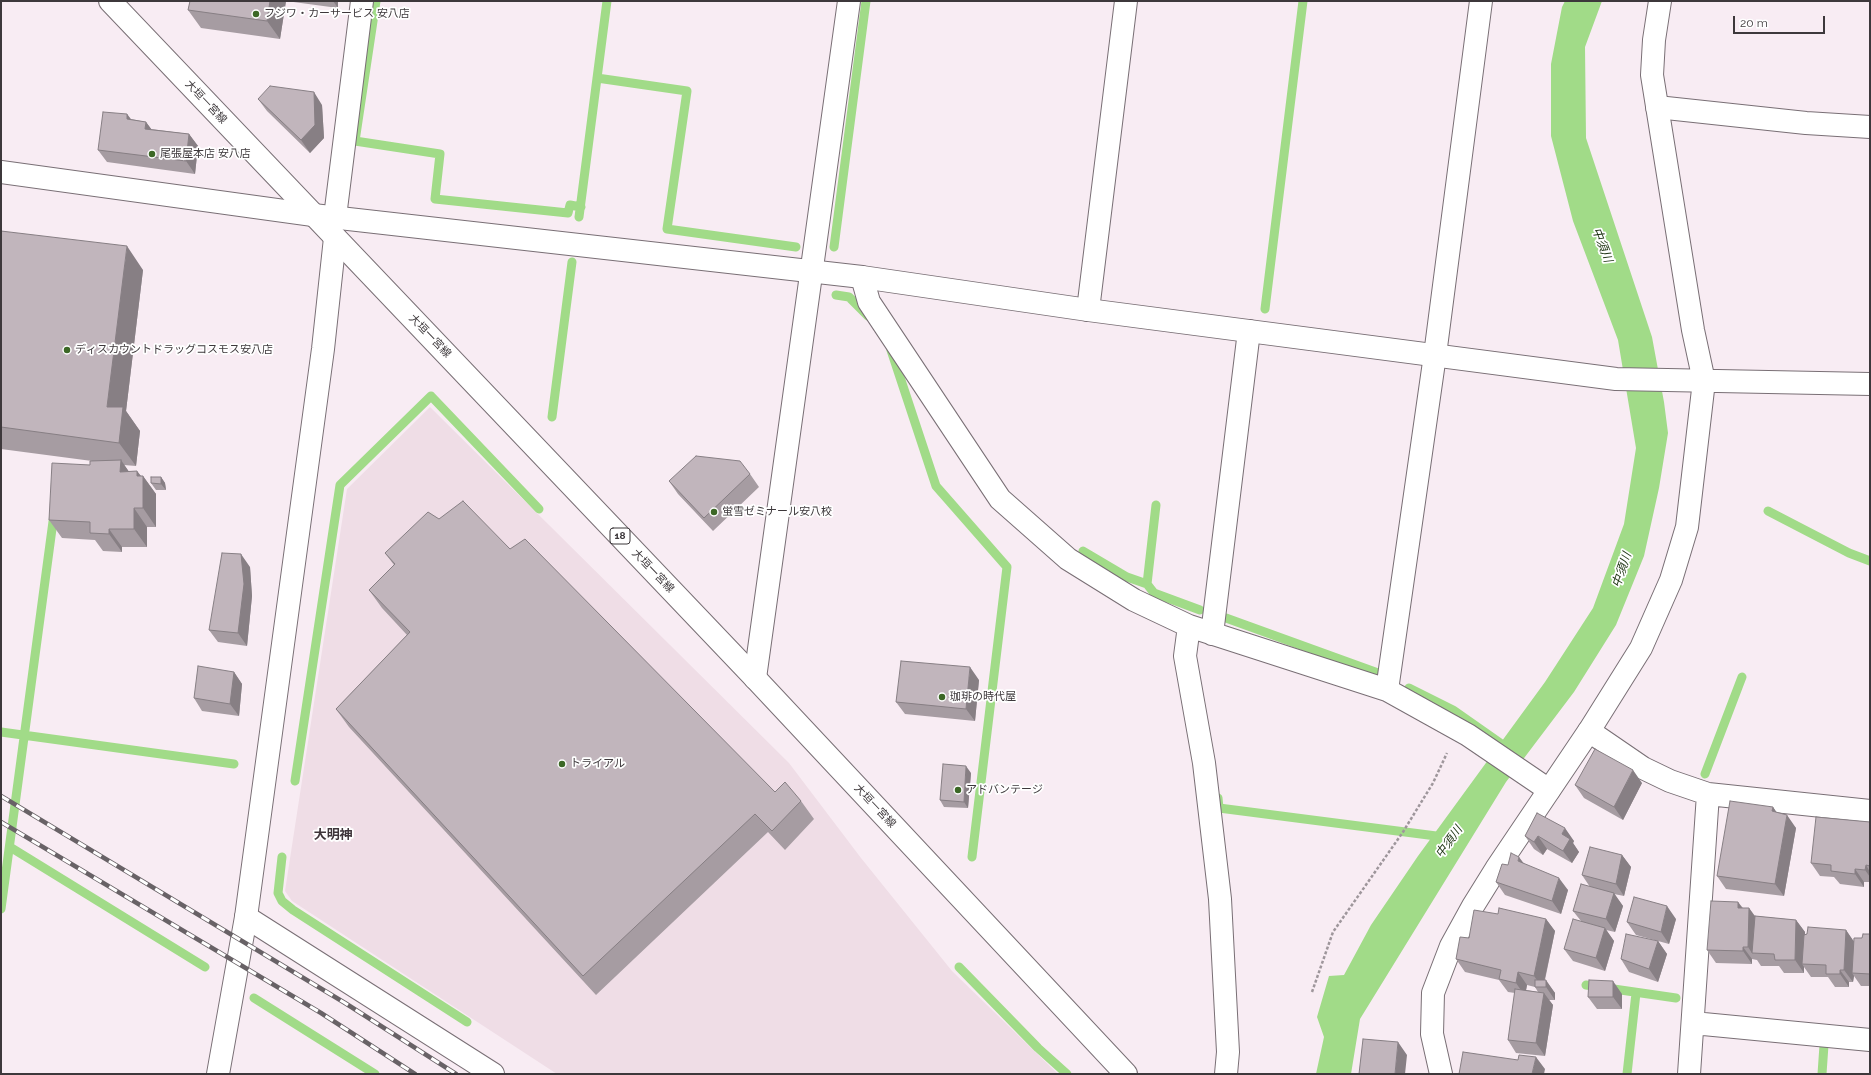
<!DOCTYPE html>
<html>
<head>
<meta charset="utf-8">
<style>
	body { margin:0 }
	#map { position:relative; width:1871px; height:1075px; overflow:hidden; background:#f8ecf3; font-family:Raleway,sans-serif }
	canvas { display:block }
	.frame { position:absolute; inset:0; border:2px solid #3d383b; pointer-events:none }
	.scale { position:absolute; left:1733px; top:16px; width:92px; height:18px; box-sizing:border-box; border:2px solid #3d383b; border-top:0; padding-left:5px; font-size:12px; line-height:14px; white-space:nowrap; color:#3d383b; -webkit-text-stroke:3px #fff; paint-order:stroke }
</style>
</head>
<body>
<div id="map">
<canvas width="1871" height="1075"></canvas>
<div class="frame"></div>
<div class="scale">20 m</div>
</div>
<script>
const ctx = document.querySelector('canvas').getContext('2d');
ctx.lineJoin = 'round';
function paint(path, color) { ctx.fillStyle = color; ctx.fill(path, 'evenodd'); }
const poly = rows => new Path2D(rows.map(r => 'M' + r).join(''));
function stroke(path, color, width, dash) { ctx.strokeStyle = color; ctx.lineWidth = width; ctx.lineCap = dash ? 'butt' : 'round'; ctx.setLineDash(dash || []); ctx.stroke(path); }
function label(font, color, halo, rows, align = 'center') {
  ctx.font = font + ' Raleway,"Noto Sans JP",sans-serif'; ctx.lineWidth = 3.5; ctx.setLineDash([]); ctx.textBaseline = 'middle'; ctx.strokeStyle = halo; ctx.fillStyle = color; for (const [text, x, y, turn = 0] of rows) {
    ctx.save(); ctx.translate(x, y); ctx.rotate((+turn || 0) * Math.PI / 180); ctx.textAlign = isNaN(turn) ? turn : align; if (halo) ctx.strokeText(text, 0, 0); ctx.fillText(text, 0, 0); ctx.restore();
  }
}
const built = poly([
	[430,407,789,763,861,858,952,971,1058,1074,557,1074,292,901,285,891,347,489]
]);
const water = poly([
	[1565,1,1602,1,1585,47,1586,138,1652,337,1664,402,1668,433,1659,488,1644,556,1616,625,1574,692,1506,782,1360,1019,1351,1074,1316,1074,1324,1037,1317,1017,1329,976,1344,975,1371,925,1418,856,1545,682,1593,608,1624,524,1636,448,1618,340,1573,221,1551,136,1551,64,1562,7]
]);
const stream = poly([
	[376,1,355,141,440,154,435,199,568,213,570,205,581,207],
	[597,78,687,91,667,229,796,247],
	[579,217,607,1],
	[834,247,866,1],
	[836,295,849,297,868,316],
	[1265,309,1303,1],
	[891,350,936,486,1007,567,972,857],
	[552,417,572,262],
	[1156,505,1147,584,1154,593,1200,610],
	[1768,511,1849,553,1870,561],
	[1083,551,1127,577,1147,584],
	[1226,618,1378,673],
	[1409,688,1453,710,1510,750],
	[1,732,234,764],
	[1705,774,1742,677],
	[295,781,340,485,431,396,539,509],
	[1218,798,1219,808,1444,837],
	[10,847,205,967],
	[282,857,278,893,282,901,293,910,467,1022],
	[1,909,54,514],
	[959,967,1038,1048,1067,1074],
	[1586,985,1676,998],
	[254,998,375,1074],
	[1627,1074,1636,993],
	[1822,1074,1824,1045]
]);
const path = poly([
	[1312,992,1333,932,1403,832,1433,783,1447,753]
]);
const street = poly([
	[1657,107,1806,123,1870,127],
	[1,172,313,215],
	[335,217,362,1],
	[862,277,869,302,1000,499,1068,559,1134,600,1189,626,1387,690,1468,735,1549,790],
	[1088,310,1126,1],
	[1189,626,1185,656,1204,763,1220,899,1228,1052,1226,1074],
	[1212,634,1249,331],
	[755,678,849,1],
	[1387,690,1435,355,1481,1],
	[1589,731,1643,768,1670,781,1708,794,1870,811],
	[246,917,493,1074],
	[1693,1023,1870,1040],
	[1689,1074,1708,794]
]);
const secondary = poly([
	[313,215,862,277,1088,310,1616,379,1870,384],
	[218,1074,246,917,323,349,335,238],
	[1441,1074,1432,1034,1433,993,1451,946,1473,906,1496,869,1589,731,1641,648,1671,580,1687,527,1704,381,1693,330,1652,75,1654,40,1660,1]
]);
const primary = poly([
	[110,1,755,678,1126,1074]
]);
const rail = poly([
	[1,796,345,1003,456,1074],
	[1,822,321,1013,415,1074]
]);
const wall = poly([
	[190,1,338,1,338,8,286,1,280,39,201,28,188,10],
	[258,99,322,105,324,138,310,153,267,111],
	[127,114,131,119,146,122,151,129,189,134,198,146,195,174,107,162,98,150],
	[1,231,143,270,126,411,140,431,136,466,124,465,129,472,137,471,141,476,143,476,156,494,156,527,147,527,147,547,122,547,122,552,103,551,95,540,62,538,49,520,90,465,92,461,1,449],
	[750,474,759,487,713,531,678,494,669,481],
	[161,477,165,483,166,490,156,490,151,483],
	[439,519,510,549,775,792,801,801,814,819,785,850,768,832,596,995,349,727,336,709,407,635,382,608,369,590,394,565,385,553],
	[250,567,252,596,247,646,218,642,209,630],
	[234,672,242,684,239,716,202,711,194,698],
	[979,680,975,721,905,714,896,702],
	[971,773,968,808,944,807,940,800],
	[1642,783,1623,820,1584,798,1575,785],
	[1773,807,1776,812,1796,828,1784,896,1726,889,1717,876],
	[1537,813,1574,841,1573,843,1579,852,1572,863,1547,849,1543,855,1534,849,1525,836],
	[1870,822,1870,882,1864,882,1864,887,1840,884,1834,877,1820,876,1811,863],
	[1622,855,1631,867,1624,896,1614,894,1623,906,1615,932,1606,930,1614,941,1605,971,1573,961,1564,949,1581,921,1573,911,1590,887,1582,875],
	[1524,864,1568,890,1561,914,1505,895,1496,882,1508,865],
	[1738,902,1743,908,1749,908,1755,916,1796,920,1805,932,1805,934,1846,930,1853,941,1862,938,1870,934,1870,986,1861,986,1854,976,1853,982,1849,982,1849,987,1835,987,1828,977,1811,977,1804,967,1804,973,1784,973,1779,966,1761,966,1757,960,1752,959,1752,964,1716,963,1707,950],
	[1498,914,1546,919,1555,931,1545,980,1555,993,1555,1000,1549,1000,1553,1005,1545,1056,1516,1053,1508,1040,1515,993,1508,992,1499,980,1465,972,1456,959,1469,938],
	[1527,985,1535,987,1538,992,1526,990],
	[1676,919,1669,944,1636,935,1627,922],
	[1658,941,1667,954,1658,982,1629,972,1621,959],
	[1622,994,1622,1009,1597,1009,1588,997]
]);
const shadedWall = poly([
	[270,1,286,1,280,39,267,21],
	[333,1,338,1,338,8],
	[314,92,322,105,324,138,310,153,301,140],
	[127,114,136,127,127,119],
	[146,122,155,134,145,129],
	[189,134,198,146,195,174,186,161],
	[127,246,143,270,126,411,140,431,136,466,119,443,107,407],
	[121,460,134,479,120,472],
	[137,471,143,479,143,476,156,494,156,527,143,508,137,476],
	[161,477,165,483,166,490,161,484],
	[134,508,147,527,147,547,134,529],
	[109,529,122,547,122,552,109,534],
	[241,554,250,567,252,596,247,646,238,633],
	[970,667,979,680,975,721,966,709],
	[234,672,242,684,239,716,230,704],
	[966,766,971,773,968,808,964,802],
	[1633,770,1642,783,1623,820,1614,807],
	[1773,807,1782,820,1772,811],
	[1787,815,1796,828,1784,896,1775,884],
	[1565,828,1574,841,1573,843,1579,852,1572,863,1563,851,1562,834],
	[1538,836,1547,849,1543,855,1534,842],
	[1622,855,1631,867,1624,896,1616,884],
	[1519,857,1528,869,1518,861],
	[1866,865,1870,872,1870,877,1865,870],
	[1855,869,1864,882,1864,887,1855,874],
	[1559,878,1568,890,1561,914,1552,901],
	[1614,893,1623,906,1615,932,1606,919],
	[1738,902,1747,915,1738,908],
	[1667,906,1676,919,1669,944,1661,932],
	[1749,908,1758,921,1752,953,1748,947],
	[1546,919,1555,931,1543,987,1542,987,1534,976],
	[1796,920,1805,932,1804,964,1802,964,1804,967,1804,973,1795,960],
	[1605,928,1614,941,1605,971,1596,958],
	[1846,930,1855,943,1852,973,1854,976,1853,982,1844,970],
	[1658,941,1667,954,1658,982,1649,969],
	[1743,947,1752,959,1752,964,1743,951],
	[1840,970,1849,982,1849,987,1840,974],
	[1518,972,1527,985,1525,996,1516,983],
	[1546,980,1555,993,1555,1000,1546,987],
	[1613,981,1622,994,1622,1009,1613,997],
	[1544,993,1553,1005,1545,1056,1536,1043],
	[1398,1042,1407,1055,1405,1074,1395,1074],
	[1536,1057,1545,1069,1544,1074,1532,1074]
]);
const building = poly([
	[190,1,270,1,267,21,188,10,190,1],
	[270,86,314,92,315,125,301,140,258,99,270,86],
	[103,112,127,114,127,119,146,122,145,129,189,134,186,161,98,150,103,112],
	[1,231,127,246,107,407,123,407,119,443,1,427,1,231],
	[696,456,740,461,750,474,704,518,669,481,696,456],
	[121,460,120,472,137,471,137,476,143,476,143,508,134,508,134,529,109,529,109,534,90,533,90,522,49,520,52,463,90,465,90,461,121,460],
	[151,477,161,477,161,484,151,483,151,477],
	[463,501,510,549,525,539,775,792,785,782,801,801,772,831,755,814,583,976,336,709,410,632,369,590,395,564,385,553,428,512,439,519,463,501],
	[222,553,241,554,244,584,238,633,209,630,222,553],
	[901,661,970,667,966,709,896,702,901,661],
	[198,666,234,672,230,704,194,698,198,666],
	[1595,749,1633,770,1614,807,1575,785,1595,749],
	[943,764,966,766,964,802,940,800,943,764],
	[1730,801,1773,807,1772,811,1787,815,1775,884,1717,876,1730,801],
	[1537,813,1565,828,1562,834,1570,839,1563,851,1538,836,1534,842,1525,836,1537,813],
	[1816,817,1870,822,1870,866,1866,865,1865,870,1855,869,1855,874,1831,871,1831,865,1811,863,1816,817],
	[1590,847,1622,855,1616,884,1582,875,1590,847],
	[1511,853,1519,857,1518,861,1559,878,1552,901,1496,882,1502,864,1508,865,1511,853],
	[1581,884,1614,893,1606,919,1573,911,1581,884],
	[1634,897,1667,906,1661,932,1627,922,1634,897],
	[1711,901,1738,902,1738,908,1749,908,1748,947,1743,947,1743,951,1707,950,1711,901],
	[1499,908,1546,919,1534,976,1518,972,1516,983,1499,979,1501,970,1456,959,1460,937,1469,938,1474,910,1498,914,1499,908],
	[1755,916,1796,920,1795,960,1775,960,1774,954,1752,953,1755,916],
	[1573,919,1605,928,1596,958,1564,949,1573,919],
	[1808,927,1846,930,1844,970,1840,970,1840,974,1826,974,1826,965,1802,964,1804,935,1807,934,1808,927],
	[1626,934,1658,941,1649,969,1621,959,1626,934],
	[1863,934,1870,934,1870,974,1852,973,1854,938,1862,938,1863,934],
	[1535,980,1546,980,1546,987,1535,987,1535,980],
	[1589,980,1613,981,1613,997,1588,997,1589,980],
	[1515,989,1544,993,1536,1043,1508,1040,1515,989],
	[1363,1039,1398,1042,1395,1074,1359,1074,1363,1039],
	[1463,1052,1518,1060,1519,1055,1536,1057,1532,1074,1459,1074,1463,1052]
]);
const markers = [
	[256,14,4,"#3c6826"],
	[152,154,4,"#3c6826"],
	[67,350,4,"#3c6826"],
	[714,512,4,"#3c6826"],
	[942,697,4,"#3c6826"],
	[562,764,4,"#3c6826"],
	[958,790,4,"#3c6826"]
];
const shields = [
	[620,536,20]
];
const shieldNames = [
	["18",620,536]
];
const poiNames = [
	["フジワ・カーサービス 安八店",264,14],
	["尾張屋本店 安八店",160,154],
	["ディスカウントドラッグコスモス安八店",75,350],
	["蛍雪ゼミナール安八校",722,512],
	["珈琲の時代屋",950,697],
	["トライアル",570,764],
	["アドバンテージ",966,790]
];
const streetNames = [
	["大垣一宮線",206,102,47],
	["大垣一宮線",430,336,46],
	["大垣一宮線",653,571,46],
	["大垣一宮線",875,806,47]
];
const waterNames = [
	["中須川",1602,245,69],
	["中須川",1622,570,-71],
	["中須川",1449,842,-54]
];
const quarterNames = [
	["大明神",333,835]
];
paint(built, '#efdde6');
paint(water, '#a1db88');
stroke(stream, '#a1db88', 9);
stroke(street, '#796f75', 24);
stroke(secondary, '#796f75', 24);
stroke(primary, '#796f75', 24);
stroke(path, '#9e969b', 2.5, [3, 2]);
stroke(street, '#fff', 22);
stroke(secondary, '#fff', 22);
stroke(primary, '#fff', 22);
stroke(rail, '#686266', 4.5);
stroke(rail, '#fff', 3, [9]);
paint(wall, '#a69ca2');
paint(shadedWall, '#877f84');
paint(building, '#c1b5bc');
stroke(building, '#877f84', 1);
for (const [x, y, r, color] of markers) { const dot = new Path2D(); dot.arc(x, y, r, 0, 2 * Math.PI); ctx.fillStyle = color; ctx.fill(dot); stroke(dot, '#fff', 1.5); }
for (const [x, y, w] of shields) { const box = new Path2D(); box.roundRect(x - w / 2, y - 8, w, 16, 3); ctx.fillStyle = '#fff'; ctx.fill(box); stroke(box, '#3d383b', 1); }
label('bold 10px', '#3d383b', null, shieldNames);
label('11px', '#3d383b', '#fff', poiNames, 'left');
label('11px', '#3d383b', '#fff', streetNames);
label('italic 12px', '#1c3211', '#fff', waterNames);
label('bold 13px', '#3e353a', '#fff', quarterNames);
</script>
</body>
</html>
